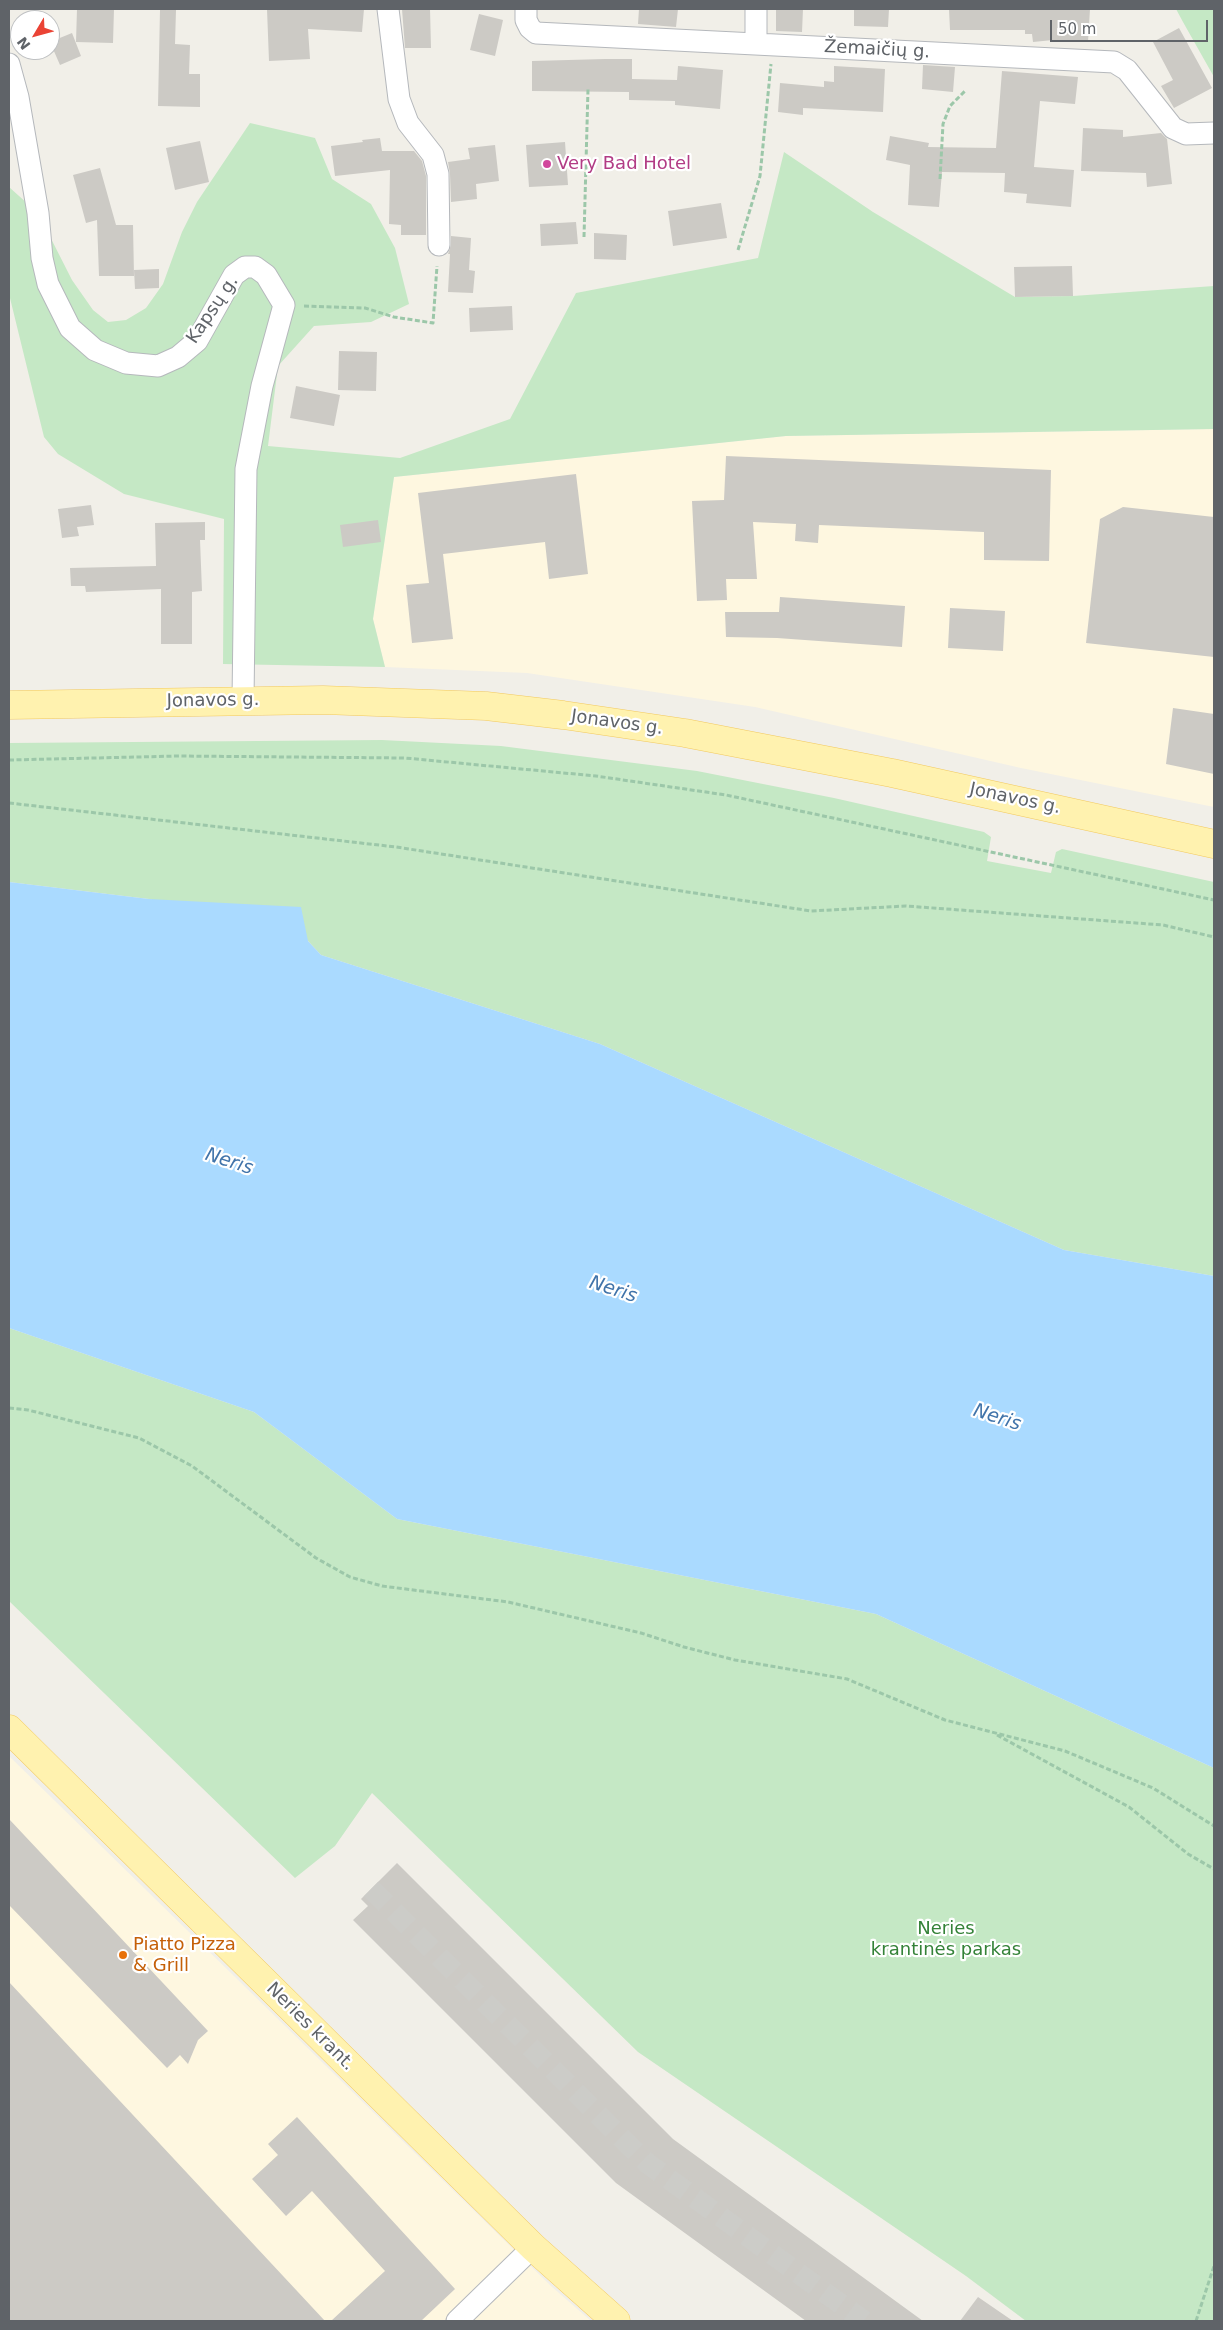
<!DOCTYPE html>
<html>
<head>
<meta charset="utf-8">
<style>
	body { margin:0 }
	#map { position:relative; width:1223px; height:2330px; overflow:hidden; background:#f1efe8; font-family:"DejaVu Sans",sans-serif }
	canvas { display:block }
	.frame { position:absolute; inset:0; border:10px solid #5f6368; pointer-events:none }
	.north { position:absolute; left:10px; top:10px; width:50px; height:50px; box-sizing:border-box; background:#fff; border:1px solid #bfc1c3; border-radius:50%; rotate:233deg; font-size:14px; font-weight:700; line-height:20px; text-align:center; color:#5f6368 }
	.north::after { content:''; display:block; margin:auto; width:18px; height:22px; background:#ea4335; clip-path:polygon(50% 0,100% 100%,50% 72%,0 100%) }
	.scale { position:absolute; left:1050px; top:20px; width:158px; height:22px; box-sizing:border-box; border:2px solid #5f6368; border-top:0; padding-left:6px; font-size:15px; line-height:18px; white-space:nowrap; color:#5f6368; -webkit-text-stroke:4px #fff; paint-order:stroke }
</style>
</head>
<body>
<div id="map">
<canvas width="1223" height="2330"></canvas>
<div class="frame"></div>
<div class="north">N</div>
<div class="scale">50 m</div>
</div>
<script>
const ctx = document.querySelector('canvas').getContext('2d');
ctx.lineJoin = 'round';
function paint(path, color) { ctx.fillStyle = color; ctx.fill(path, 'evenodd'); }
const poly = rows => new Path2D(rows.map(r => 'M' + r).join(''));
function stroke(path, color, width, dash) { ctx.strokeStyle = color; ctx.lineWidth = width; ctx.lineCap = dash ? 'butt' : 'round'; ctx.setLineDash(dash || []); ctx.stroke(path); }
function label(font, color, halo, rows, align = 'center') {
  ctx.font = font + ' "DejaVu Sans",sans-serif'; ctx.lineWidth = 4.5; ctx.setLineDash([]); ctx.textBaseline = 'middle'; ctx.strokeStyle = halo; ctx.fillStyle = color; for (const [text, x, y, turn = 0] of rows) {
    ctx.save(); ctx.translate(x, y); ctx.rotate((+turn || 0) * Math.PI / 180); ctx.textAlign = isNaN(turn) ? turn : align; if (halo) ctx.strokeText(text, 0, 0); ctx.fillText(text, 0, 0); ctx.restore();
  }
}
const commercial = poly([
	[1214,429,1214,807,1021,768,755,707,527,673,385,667,373,619,394,477,786,436],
	[9,1756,551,2286,591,2321,9,2321]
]);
const green = poly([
	[1176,9,1214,9,1214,77,1183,22],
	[250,123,315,138,332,179,371,204,395,248,409,304,371,322,314,326,278,366,268,446,400,458,510,419,576,293,758,258,784,152,873,212,1015,297,1073,296,1214,286,1214,429,786,436,394,477,373,619,385,667,223,664,224,519,124,494,58,454,44,437,9,294,9,187,38,213,72,280,93,310,108,322,126,320,146,308,163,284,182,232,197,202],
	[382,740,501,746,697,771,834,798,984,832,991,837,987,861,1051,873,1056,852,1062,849,1214,882,1214,1276,1064,1250,600,1044,321,955,308,941,149,899,9,882,9,743],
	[9,1328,254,1412,397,1519,876,1614,1214,1768,1214,2321,1026,2321,966,2276,638,2052,372,1793,335,1846,295,1878,9,1601]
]);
const water = poly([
	[9,882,149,899,301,907,308,941,321,955,600,1044,1064,1250,1214,1276,1214,1768,876,1614,397,1519,254,1412,9,1328]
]);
const building = poly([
	[77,9,114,9,113,43,76,42],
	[267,9,364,9,362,32,308,29,310,59,269,61],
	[402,9,430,9,431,48,405,48],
	[639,9,678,9,676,27,638,24],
	[776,9,803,9,802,32,776,31],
	[854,9,889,9,888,27,854,26],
	[949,9,1090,9,1088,42,1053,40,1033,42,1032,34,1025,34,1025,30,950,30],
	[160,10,176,10,175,44,190,45,189,74,200,74,200,107,158,106],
	[479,14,503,20,495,56,470,50],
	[1179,28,1212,88,1174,108,1161,86,1173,80,1153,42],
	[72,33,81,56,60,65,50,42],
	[605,59,632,59,632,79,677,80,678,66,723,70,720,109,675,105,675,101,629,100,629,92,532,91,532,61],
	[923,65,955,67,953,92,922,89],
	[834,66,885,69,883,112,803,108,803,115,778,112,780,83,824,87,824,81,834,82],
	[1002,71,1078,77,1075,104,1040,101,1034,167,1074,170,1071,207,1026,203,1027,194,1004,192,1005,173,942,172,939,207,908,205,910,165,886,160,890,136,929,143,928,147,996,148],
	[1083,128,1123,130,1123,137,1161,133,1167,139,1172,184,1147,187,1146,173,1081,171],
	[380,138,382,151,414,151,422,161,426,176,426,235,401,235,401,225,389,224,390,170,335,176,331,146,363,142,362,140],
	[200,141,209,182,175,190,166,148],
	[565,142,568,185,529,187,526,145],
	[495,145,499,181,476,184,477,199,451,202,450,174,448,162,470,159,468,148],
	[100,168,116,225,133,225,134,276,99,276,97,220,86,223,73,175],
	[721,203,727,238,673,246,668,211],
	[576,222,578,244,541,246,540,224],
	[594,233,627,235,626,260,594,259],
	[451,236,471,238,469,270,475,271,473,293,448,292,450,254,448,254,451,245],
	[1072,266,1073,296,1015,297,1014,267],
	[159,269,159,288,135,289,134,270],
	[512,306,513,330,470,332,469,308],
	[339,351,377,352,376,391,338,390],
	[296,386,340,395,334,426,290,418],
	[726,456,1051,470,1049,561,984,560,984,532,819,525,818,543,795,541,796,524,753,522,757,579,726,579,727,600,697,601,692,501,724,500],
	[576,474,588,574,549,579,545,542,443,554,453,639,412,643,406,585,429,583,418,493],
	[91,505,94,525,77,527,79,536,62,538,58,509],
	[1123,507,1214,517,1214,657,1086,643,1100,519],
	[378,520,381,542,343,547,340,525],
	[205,522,205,540,200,540,202,591,192,592,192,644,161,644,161,589,86,592,85,586,71,586,70,568,156,566,155,523],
	[780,597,905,606,902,647,777,638,726,637,725,612,779,612],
	[950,608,1005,611,1003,651,948,648],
	[1173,708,1214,714,1214,774,1166,764],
	[9,1819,208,2031,198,2040,188,2064,180,2055,167,2068,9,1905],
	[397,1863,673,2139,923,2321,806,2321,616,2183,353,1920,368,1906,361,1899],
	[9,1982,325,2321,9,2321],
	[297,2117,455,2289,421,2321,331,2321,385,2271,312,2191,286,2216,252,2179,278,2155,268,2144],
	[978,2297,1013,2321,960,2321]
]);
const minorTunnel = poly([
	[371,1889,647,2163,864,2321]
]);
const path = poly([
	[940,179,943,124,950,106,966,90],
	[584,237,588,89],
	[738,250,760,176,771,64],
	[304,306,365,308,394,317,433,323,437,266],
	[9,760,179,756,405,758,596,776,726,795,1214,900],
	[9,803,396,847,811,911,906,906,1163,925,1214,937],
	[9,1408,28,1410,139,1438,192,1466,316,1558,350,1577,382,1586,508,1602,641,1633,684,1647,735,1660,847,1679,945,1720,1065,1751,1153,1788,1214,1826],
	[997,1735,1129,1807,1188,1854,1214,1869],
	[1196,2321,1214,2266]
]);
const minor = poly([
	[388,9,399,99,408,123,433,155,438,174,439,245],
	[526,9,526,20,530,28,536,33,1114,62,1127,70,1173,128,1186,134,1214,133],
	[756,9,756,44],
	[9,64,18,97,38,213,42,258,48,284,70,328,95,350,126,363,158,366,178,357,197,341,234,275,245,267,255,267,266,275,284,305,262,386,246,469,243,700],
	[457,2321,533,2247]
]);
const major = poly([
	[9,705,323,700,486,706,563,715,685,733,892,773,1214,844],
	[9,1729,533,2247,616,2321]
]);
const markers = [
	[547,164,5,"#d1479c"],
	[123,1955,5,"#e8710a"]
];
const streetNames = [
	["Žemaičių g.",877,50,3],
	["Kapsų g.",213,310,-56],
	["Jonavos g.",213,701,-1],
	["Jonavos g.",617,723,8],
	["Jonavos g.",1015,799,12],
	["Neries krant.",310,2027,45]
];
const hotelNames = [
	["Very Bad Hotel",557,164]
];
const parkNames = [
	["Neries",946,1929],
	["krantinės parkas",946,1950]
];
const foodNames = [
	["Piatto Pizza",133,1945],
	["& Grill",133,1966]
];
const waterNames = [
	["Neris",229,1162,18],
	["Neris",613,1290,18],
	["Neris",997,1418,18]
];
paint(commercial, '#fef7e0');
paint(green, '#c5e8c5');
paint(water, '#aadaff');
paint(building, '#cccac5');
stroke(minorTunnel, '#ccccc8', 21, [21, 11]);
stroke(minor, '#b5b8bc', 23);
stroke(major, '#f2c960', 29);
stroke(path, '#9cc7a9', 3, [5, 2.5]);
stroke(minor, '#fff', 21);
stroke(major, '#fff2af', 28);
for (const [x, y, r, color] of markers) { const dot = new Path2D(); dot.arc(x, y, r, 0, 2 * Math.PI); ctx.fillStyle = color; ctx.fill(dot); stroke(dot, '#fff', 2); }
label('18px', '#5f6368', '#fff', streetNames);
label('18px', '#b23c85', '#fff', hotelNames, 'left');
label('18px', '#348238', '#fff', parkNames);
label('18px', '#c56008', '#fff', foodNames, 'left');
label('italic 19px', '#4174aa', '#fff', waterNames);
</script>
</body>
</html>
